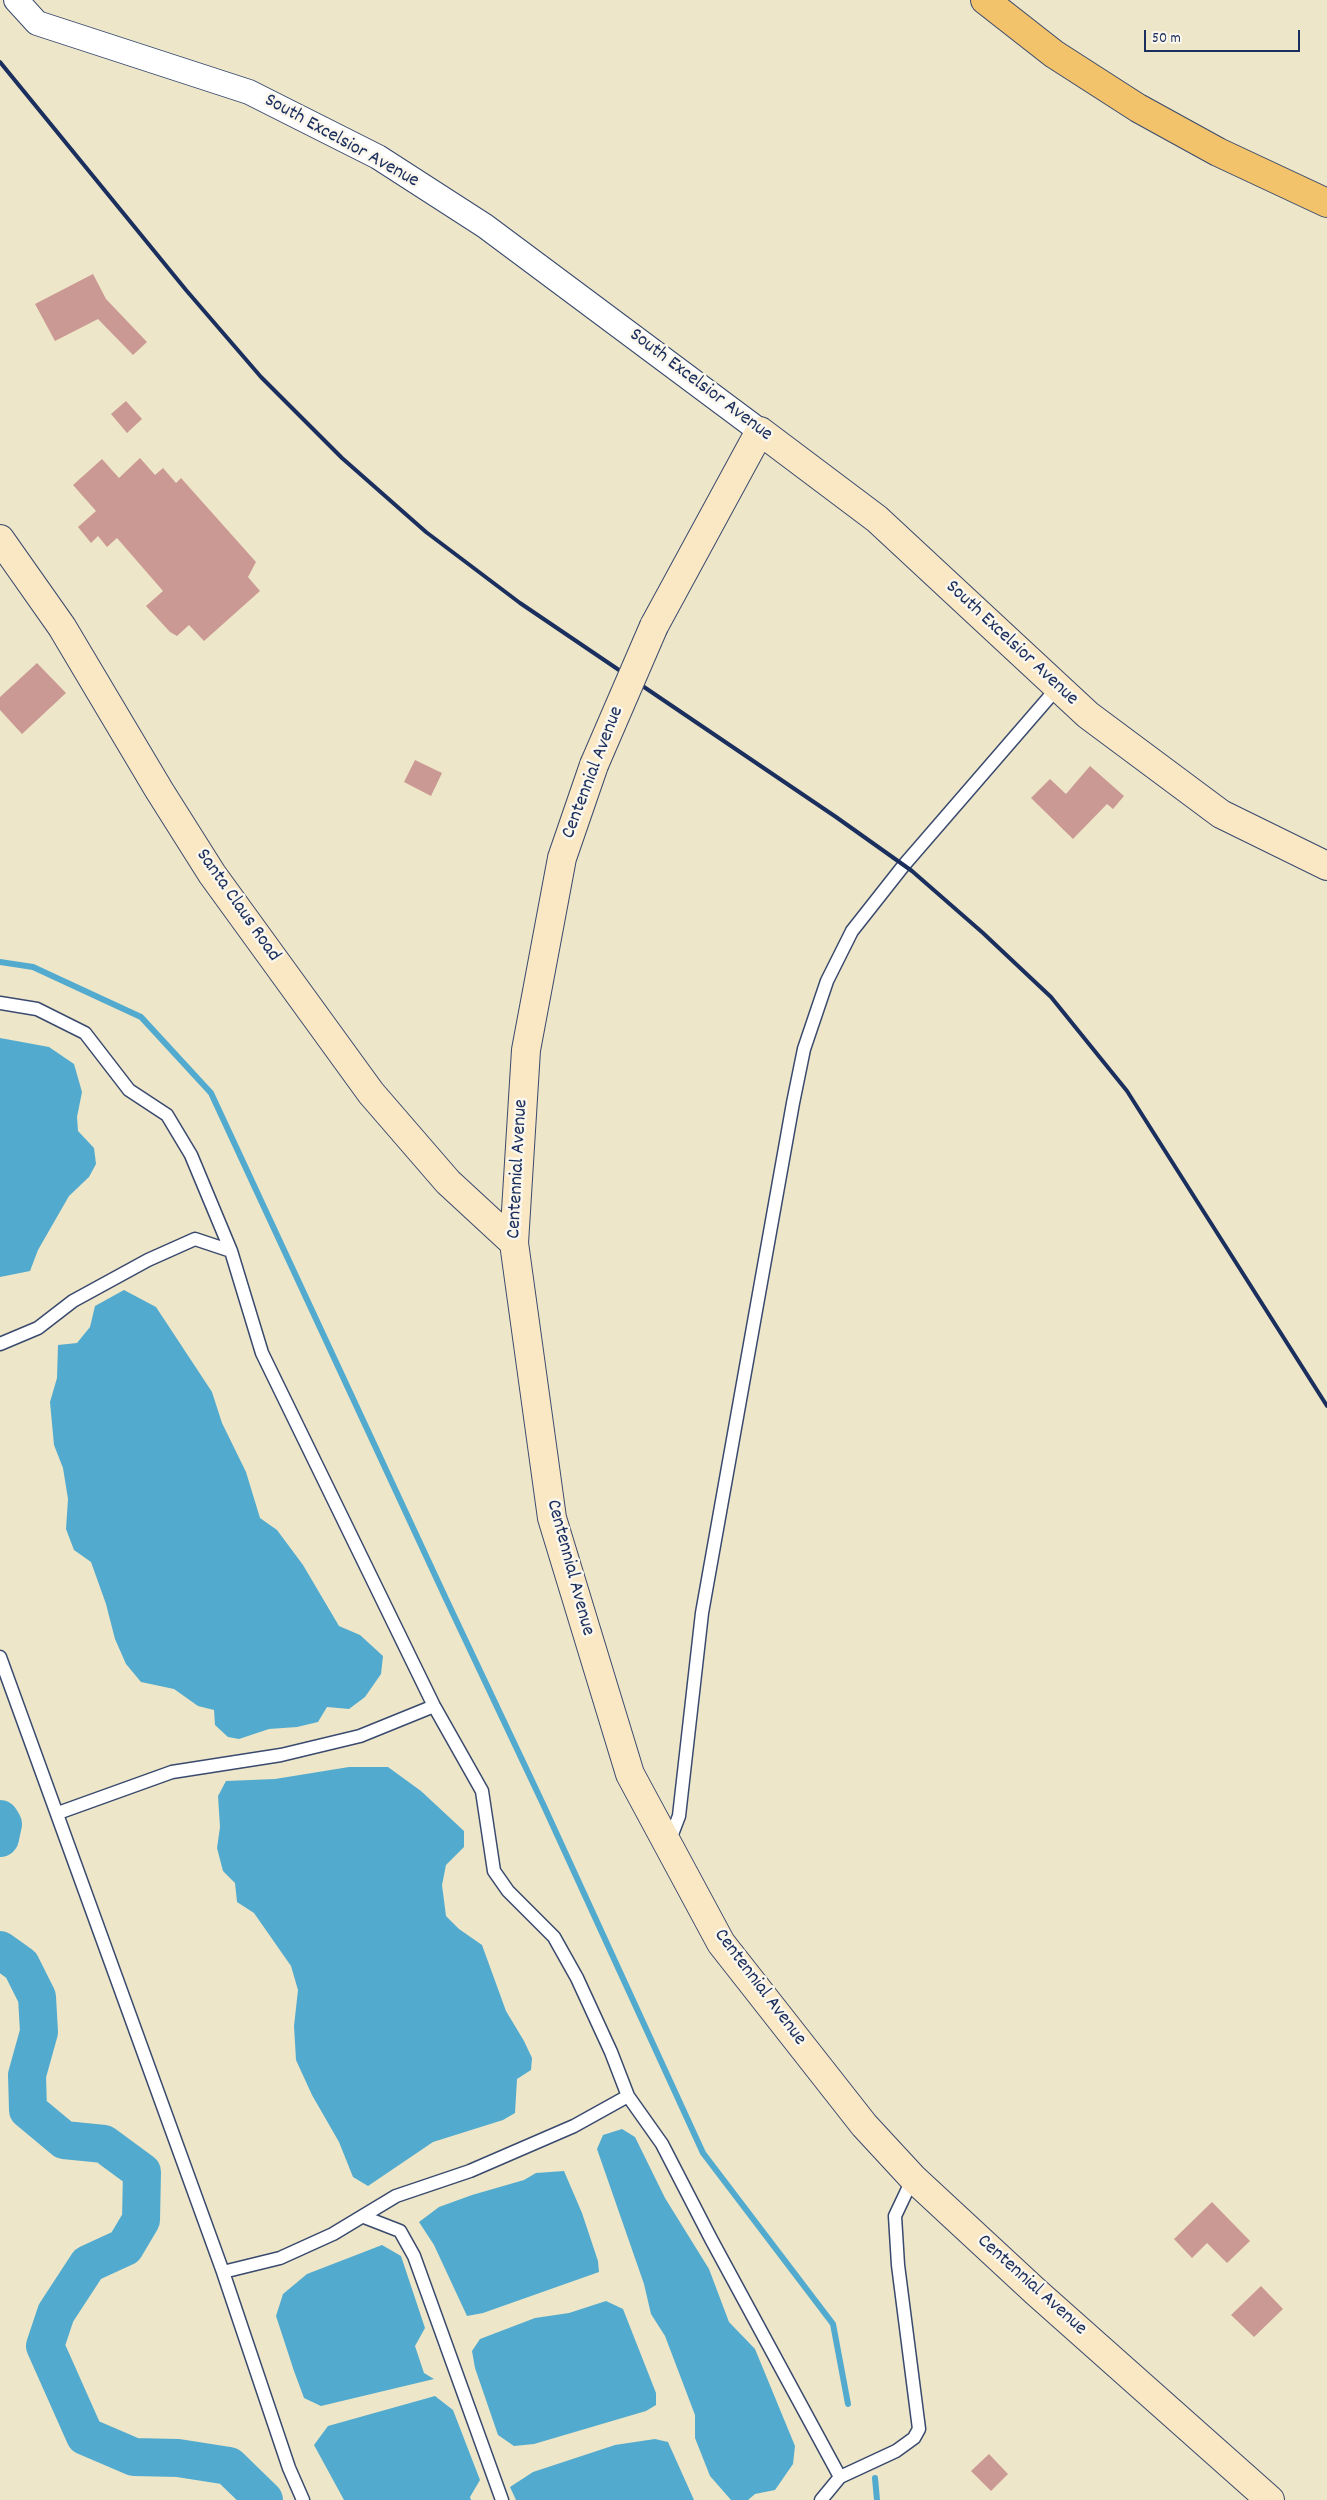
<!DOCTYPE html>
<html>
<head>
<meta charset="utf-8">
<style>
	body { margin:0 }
	#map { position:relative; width:1327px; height:2500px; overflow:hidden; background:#ede6c8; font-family:Dekko,sans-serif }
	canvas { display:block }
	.scale { position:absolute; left:1144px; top:30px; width:156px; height:22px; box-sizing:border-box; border:2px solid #1b2f5e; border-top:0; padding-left:6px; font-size:15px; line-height:18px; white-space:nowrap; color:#1b2f5e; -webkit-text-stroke:4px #fbf7ec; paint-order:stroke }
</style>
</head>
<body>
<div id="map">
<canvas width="1327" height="2500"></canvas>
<div class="scale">50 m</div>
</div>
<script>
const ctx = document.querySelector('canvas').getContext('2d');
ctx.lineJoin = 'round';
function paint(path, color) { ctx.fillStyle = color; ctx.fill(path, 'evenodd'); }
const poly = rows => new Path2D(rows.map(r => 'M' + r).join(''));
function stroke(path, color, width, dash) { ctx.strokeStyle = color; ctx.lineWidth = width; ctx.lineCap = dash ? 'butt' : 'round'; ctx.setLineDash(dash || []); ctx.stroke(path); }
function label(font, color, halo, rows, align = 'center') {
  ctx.font = font + ' Dekko,sans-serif'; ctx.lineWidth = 5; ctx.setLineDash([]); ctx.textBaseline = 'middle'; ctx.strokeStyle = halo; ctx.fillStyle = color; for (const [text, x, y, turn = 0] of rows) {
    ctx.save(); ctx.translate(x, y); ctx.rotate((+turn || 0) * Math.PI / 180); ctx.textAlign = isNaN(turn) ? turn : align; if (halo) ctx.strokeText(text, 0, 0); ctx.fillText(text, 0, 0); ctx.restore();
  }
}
const water = poly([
	[0,1038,49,1047,74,1064,82,1092,77,1117,78,1131,94,1148,96,1164,89,1177,69,1196,38,1250,30,1271,0,1277],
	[124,1290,156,1307,212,1392,222,1423,246,1472,260,1518,277,1530,303,1565,339,1626,360,1635,383,1656,381,1674,365,1697,349,1709,327,1707,318,1722,297,1727,269,1729,239,1739,228,1737,215,1725,214,1710,198,1706,174,1689,141,1682,126,1664,115,1639,106,1604,91,1562,74,1550,66,1529,68,1499,63,1468,54,1445,50,1402,57,1378,58,1345,77,1343,90,1327,95,1306],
	[349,1767,388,1767,421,1791,464,1831,464,1847,446,1865,442,1885,446,1916,459,1929,482,1945,506,2011,524,2041,532,2058,531,2070,517,2079,515,2113,503,2120,433,2142,368,2186,353,2177,339,2142,312,2095,296,2060,294,2026,298,1990,291,1966,254,1913,237,1902,235,1883,223,1871,217,1848,220,1827,218,1796,226,1781,275,1779],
	[622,2129,635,2137,665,2198,709,2269,729,2322,755,2349,795,2446,793,2464,775,2490,755,2494,748,2500,731,2500,710,2476,695,2438,695,2415,665,2336,651,2314,644,2284,597,2149,603,2135],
	[564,2171,582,2213,598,2261,599,2272,483,2313,467,2316,434,2245,419,2222,439,2207,472,2195,524,2180,536,2173],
	[382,2245,401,2256,425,2328,415,2346,424,2373,434,2379,321,2406,304,2398,294,2371,276,2316,283,2294,307,2274],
	[606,2301,623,2309,656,2393,656,2405,646,2411,534,2444,514,2446,498,2435,475,2368,472,2351,480,2339,535,2318,569,2313],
	[435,2396,453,2410,480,2480,470,2497,471,2500,344,2500,314,2445,328,2426],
	[655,2439,668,2442,694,2500,516,2500,510,2487,533,2472,615,2445]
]);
const stream = poly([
	[0,962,33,967,141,1017,211,1093,447,1601,543,1804,703,2153,833,2324,848,2404],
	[875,2478,877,2500]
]);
const river = poly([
	[0,1819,3,1824,0,1838],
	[0,1950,21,1965,37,1997,39,2032,27,2075,28,2110,64,2140,104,2144,142,2172,141,2220,125,2247,88,2264,56,2313,45,2346,85,2436,134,2457,178,2458,229,2466,264,2500]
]);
const building = poly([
	[93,274,106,299,147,342,133,355,98,319,55,341,35,304],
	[126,401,142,419,127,433,111,414],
	[140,458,155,475,163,468,176,483,181,478,256,562,248,577,260,591,204,641,189,625,177,636,170,632,146,606,163,591,117,538,107,547,98,536,91,543,78,527,96,511,73,485,102,459,119,478],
	[37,663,66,693,22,734,0,710,0,697],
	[415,760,442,773,431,796,404,782],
	[1090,766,1124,796,1113,809,1107,804,1073,839,1031,798,1050,779,1066,794],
	[1212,2202,1250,2241,1227,2263,1207,2243,1192,2258,1174,2239],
	[1261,2286,1283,2309,1254,2337,1231,2315],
	[989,2454,1008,2474,991,2491,971,2471]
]);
const lane = poly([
	[0,1003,37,1009,85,1033,129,1090,167,1115,191,1155,231,1251,262,1353,434,1706,482,1791,494,1871,508,1891,554,1937,577,1978,611,2052,628,2096,662,2144,711,2239,840,2477],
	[0,1344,38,1328,73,1301,148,1260,195,1239,231,1251],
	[0,1657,223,2272,289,2468,303,2500],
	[58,1813,172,1772,281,1755,360,1736,434,1706],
	[669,1842,679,1816,702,1613,793,1103,804,1049,827,981,852,931,904,865,1058,687],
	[364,2217,400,2231,414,2256,502,2500],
	[223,2272,280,2258,333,2234,396,2196,470,2171,574,2126,628,2096],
	[821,2500,840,2477,896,2451,914,2438,919,2429,898,2265,895,2216,913,2178]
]);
const street = poly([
	[16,0,37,23,249,92,378,157,485,226,760,431]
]);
const secondary = poly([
	[0,539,62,627,159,790,212,874,371,1093,448,1182,514,1243],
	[654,626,760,431,877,519,1088,715,1221,814,1327,866],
	[594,765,562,858,526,1050,514,1243,552,1518,630,1774,721,1943,864,2125,913,2178,1036,2292,1270,2500]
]);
const highway = poly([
	[985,0,1054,54,1138,108,1218,152,1327,203]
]);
const rail = poly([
	[0,62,186,290,261,377,342,458,426,532,520,603,836,817,912,871,983,933,1051,997,1127,1091,1327,1406]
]);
const secondaryBridge = poly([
	[594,765,654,626]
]);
const streetNames = [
	["South Excelsior Avenue",341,142,29],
	["South Excelsior Avenue",700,386,37],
	["South Excelsior Avenue",1011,644,43],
	["Centennial Avenue",594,773,-69],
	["Santa Claus Road",237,906,55],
	["Centennial Avenue",519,1169,-87],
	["Centennial Avenue",569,1568,75],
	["Centennial Avenue",759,1988,53],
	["Centennial Avenue",1031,2286,42]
];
paint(water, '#52abcf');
stroke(stream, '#52abcf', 6);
stroke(river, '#52abcf', 38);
paint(building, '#cb9993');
stroke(lane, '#3a4a6e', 15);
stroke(street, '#3a4a6e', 26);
stroke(secondary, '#3a4a6e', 30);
stroke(highway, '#3a4a6e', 30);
stroke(lane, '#fff', 12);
stroke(street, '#fff', 24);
stroke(secondary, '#fae7c3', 28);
stroke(highway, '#f2c36a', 28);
stroke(rail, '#1b2f5e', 4);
stroke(secondaryBridge, '#3a4a6e', 30, []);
stroke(secondaryBridge, '#fae7c3', 28);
label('20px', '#1b2f5e', '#fbf7ec', streetNames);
</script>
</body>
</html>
